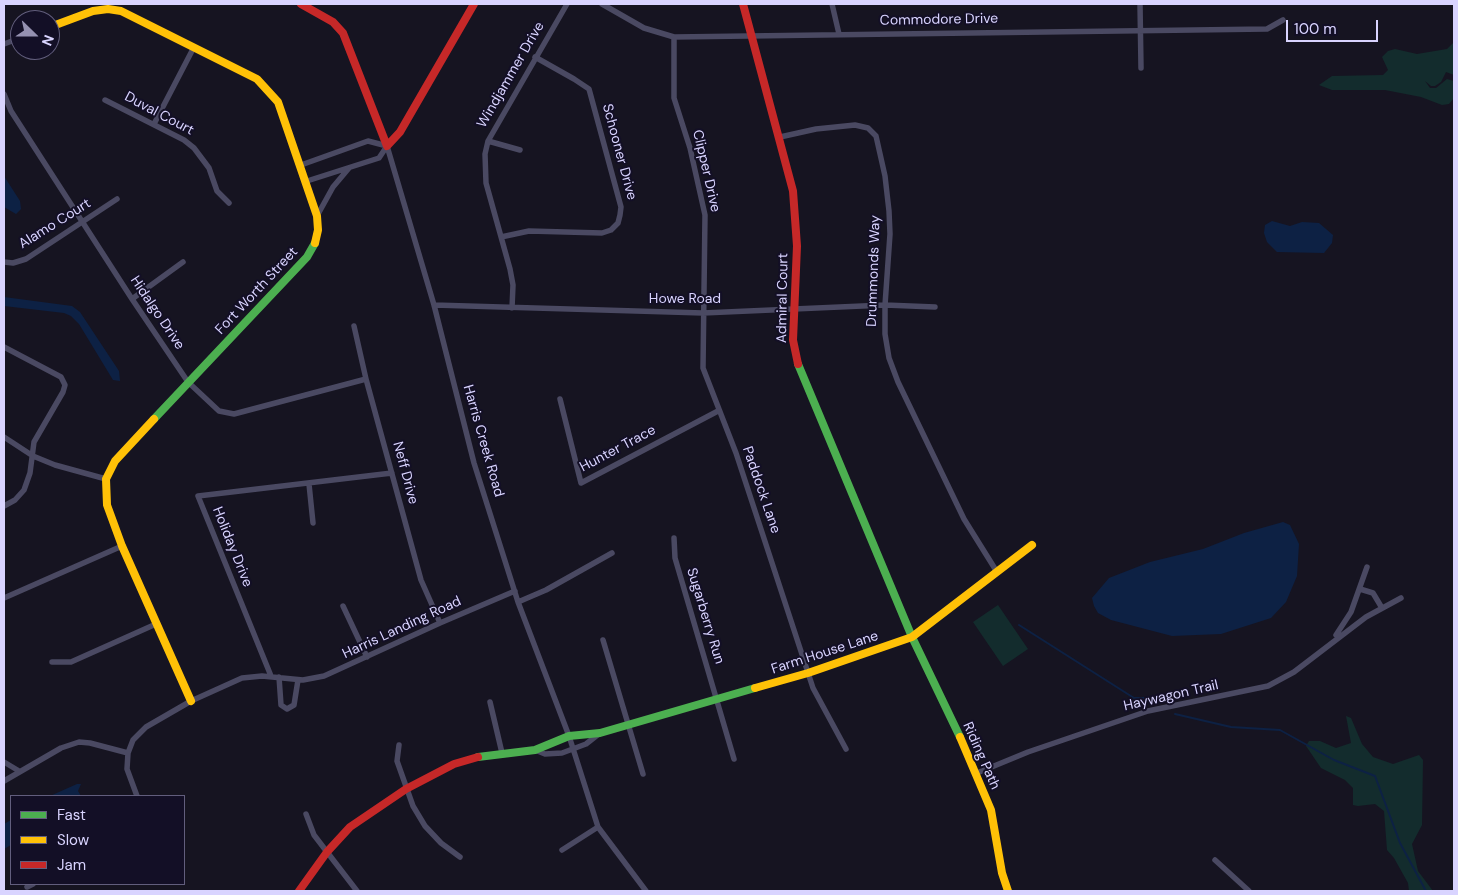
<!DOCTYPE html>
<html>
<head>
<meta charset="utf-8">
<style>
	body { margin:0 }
	#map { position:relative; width:1458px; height:895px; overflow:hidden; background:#161421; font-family:"DM Sans",sans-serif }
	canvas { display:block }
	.frame { position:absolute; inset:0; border:5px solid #d9d4ff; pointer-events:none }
	.legend { position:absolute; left:10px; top:795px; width:175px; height:90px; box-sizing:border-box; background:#130f26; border:1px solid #625e7d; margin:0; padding:6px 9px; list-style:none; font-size:15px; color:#d9d4ff }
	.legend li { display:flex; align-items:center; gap:10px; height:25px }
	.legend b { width:25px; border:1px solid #625e7d }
	.north { position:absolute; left:10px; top:10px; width:50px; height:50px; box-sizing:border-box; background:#130f26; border:1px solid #625e7d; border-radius:50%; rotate:112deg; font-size:14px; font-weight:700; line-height:20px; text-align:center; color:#d9d4ff }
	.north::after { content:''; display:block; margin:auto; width:18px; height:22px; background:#9591b1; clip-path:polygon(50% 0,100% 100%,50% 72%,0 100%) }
	.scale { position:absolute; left:1286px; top:20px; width:92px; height:22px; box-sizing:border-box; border:2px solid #d9d4ff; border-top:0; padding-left:6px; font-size:15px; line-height:18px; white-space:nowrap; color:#d9d4ff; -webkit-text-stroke:4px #130f26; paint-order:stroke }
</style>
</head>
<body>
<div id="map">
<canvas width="1458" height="895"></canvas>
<div class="frame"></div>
<ul class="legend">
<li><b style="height:6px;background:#4caf50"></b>Fast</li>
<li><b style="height:6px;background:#ffc107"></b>Slow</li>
<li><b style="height:6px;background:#c62828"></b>Jam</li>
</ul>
<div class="north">N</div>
<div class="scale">100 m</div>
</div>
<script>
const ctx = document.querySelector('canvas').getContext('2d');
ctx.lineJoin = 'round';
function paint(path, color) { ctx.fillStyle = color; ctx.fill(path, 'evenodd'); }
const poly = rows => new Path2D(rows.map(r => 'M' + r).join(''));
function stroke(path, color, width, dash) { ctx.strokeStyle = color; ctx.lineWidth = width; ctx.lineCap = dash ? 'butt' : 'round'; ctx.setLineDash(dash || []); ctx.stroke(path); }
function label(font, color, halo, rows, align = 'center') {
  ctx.font = font + ' "DM Sans",sans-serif'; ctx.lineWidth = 4; ctx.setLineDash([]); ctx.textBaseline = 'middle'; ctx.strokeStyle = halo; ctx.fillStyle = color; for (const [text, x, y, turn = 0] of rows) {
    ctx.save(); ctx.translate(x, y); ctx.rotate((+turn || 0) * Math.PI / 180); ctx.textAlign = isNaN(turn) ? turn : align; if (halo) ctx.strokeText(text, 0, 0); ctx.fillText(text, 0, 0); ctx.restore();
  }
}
const green = poly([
	[1454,42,1454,75,1446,72,1441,82,1435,86,1431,86,1425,81,1430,88,1436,88,1447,79,1454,81,1454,98,1449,104,1442,105,1421,97,1385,90,1332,90,1319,85,1332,76,1383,75,1388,70,1382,57,1388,51,1395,49,1417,54,1447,49],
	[998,605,1028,649,1003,666,973,622],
	[1346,716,1351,718,1362,744,1373,757,1393,764,1419,755,1423,760,1422,825,1412,844,1418,871,1433,891,1409,891,1408,883,1394,858,1387,850,1384,811,1375,804,1358,806,1353,805,1353,788,1345,780,1321,768,1306,746,1309,741,1320,741,1336,748,1351,743]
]);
const water = poly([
	[4,176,20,201,21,209,16,214,4,207],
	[1272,221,1290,226,1302,222,1319,223,1333,235,1332,243,1324,253,1277,252,1267,242,1264,233,1265,225],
	[4,297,72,306,80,312,119,371,120,381,113,380,79,324,71,316,64,313,4,306],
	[1283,522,1290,525,1299,544,1297,576,1286,602,1271,618,1221,634,1172,636,1111,620,1098,613,1094,606,1092,598,1109,578,1150,562,1203,549,1244,533],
	[77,784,81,784,78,791,81,796,50,796],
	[11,820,11,845,4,849,4,824]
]);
const stream = poly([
	[1019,625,1134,698,1151,698],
	[1175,714,1231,727,1280,730,1334,760,1375,776,1400,843,1426,891]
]);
const street = poly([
	[602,4,644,28,674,37,1267,29,1283,20],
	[832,4,839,34],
	[1140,4,1141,68],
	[674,37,674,98,690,148,705,215,703,368,736,453,813,688,846,749],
	[4,44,20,38],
	[4,94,11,111,132,299,188,382,219,411,234,414,366,379],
	[105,100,184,140,194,148,209,168,217,191,229,203],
	[154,124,194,47],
	[780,137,816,129,855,125,868,128,876,136,885,176,889,211,890,234,885,305,885,334,889,358,898,382,964,519,997,572],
	[488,141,520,150],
	[387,146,434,305,474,463,518,602,569,736,598,827,646,891],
	[301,165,368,141,387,146],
	[307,181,379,158,387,146],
	[317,216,333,187,349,168],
	[501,237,529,231,602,233,611,230,618,223,620,215,621,207,589,89,574,79,535,57],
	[4,262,13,263,26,259,117,199],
	[132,299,183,262],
	[434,305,703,313,885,305,935,307],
	[512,308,513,285,510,269,486,183,485,154,488,141,567,4],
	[354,326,366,379,421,580,440,623],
	[4,347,61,377,65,385,63,392,34,442,30,473,24,490,15,500,4,506],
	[560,399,581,483,718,411],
	[4,437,33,456,55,465,106,479],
	[309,484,313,523],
	[674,538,675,558,734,759],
	[1360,589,1373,593,1382,608],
	[4,598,122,546],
	[518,602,546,590,612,553],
	[343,606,367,657],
	[1336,635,1351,612,1367,567],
	[603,640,643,774],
	[52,662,71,662,156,624],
	[271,676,198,496,392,473],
	[279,677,281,705,287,709,294,705,298,680],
	[490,702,502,753],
	[399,745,397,761,413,806,425,826,441,843,460,857],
	[535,750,545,754,562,753,586,744,600,733],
	[4,762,19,771],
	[977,773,1028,752,1148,711,1268,686,1294,672,1366,617,1401,598],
	[4,781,61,748,79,742,90,743,128,753],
	[137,796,127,769,128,753,133,740,146,727,191,701,242,678,262,676,303,680,324,676,440,623,515,591],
	[306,814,314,835,357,891],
	[562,850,598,827],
	[1215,860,1249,891],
	[27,887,33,884]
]);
const fast = poly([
	[798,364,912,637,960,737],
	[154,419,307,257,315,243],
	[478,757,535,750,569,736,600,733,755,688]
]);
const slow = poly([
	[50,27,93,11,108,9,121,11,257,79,278,102,317,216,318,230,315,243],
	[154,419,115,461,106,479,107,505,122,546,191,701],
	[755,688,808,673,912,637,1032,545],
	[960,737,991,810,1002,873,1008,891]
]);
const jam = poly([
	[301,4,333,22,343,33,387,146,400,132,474,4],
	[743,4,793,191,797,246,793,340,798,364],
	[299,891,327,852,350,827,406,789,454,764,478,757]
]);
const streetNames = [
	["Commodore Drive",939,20,-1],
	["Windjammer Drive",511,75,-60],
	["Duval Court",159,114,28],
	["Schooner Drive",619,152,75],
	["Clipper Drive",706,171,77],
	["Alamo Court",55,224,-32],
	["Drummonds Way",874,271,-88],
	["Fort Worth Street",257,291,-47],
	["Admiral Court",783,298,-89],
	["Howe Road",685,299],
	["Hidalgo Drive",157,313,56],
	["Harris Creek Road",483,441,74],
	["Hunter Trace",618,449,-28],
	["Neff Drive",405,473,75],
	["Paddock Lane",761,490,71],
	["Holiday Drive",232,547,68],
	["Sugarberry Run",705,616,73],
	["Harris Landing Road",402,628,-25],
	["Farm House Lane",825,653,-18],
	["Haywagon Trail",1171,696,-13],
	["Riding Path",981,756,66]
];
paint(green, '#132c2d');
paint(water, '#0d2144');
stroke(stream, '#0d2144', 2);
stroke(street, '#4a4962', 5.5);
stroke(fast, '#4caf50', 8);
stroke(slow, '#ffc107', 8);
stroke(jam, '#c62828', 8);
label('14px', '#d9d4ff', '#130f26', streetNames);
</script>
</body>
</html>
